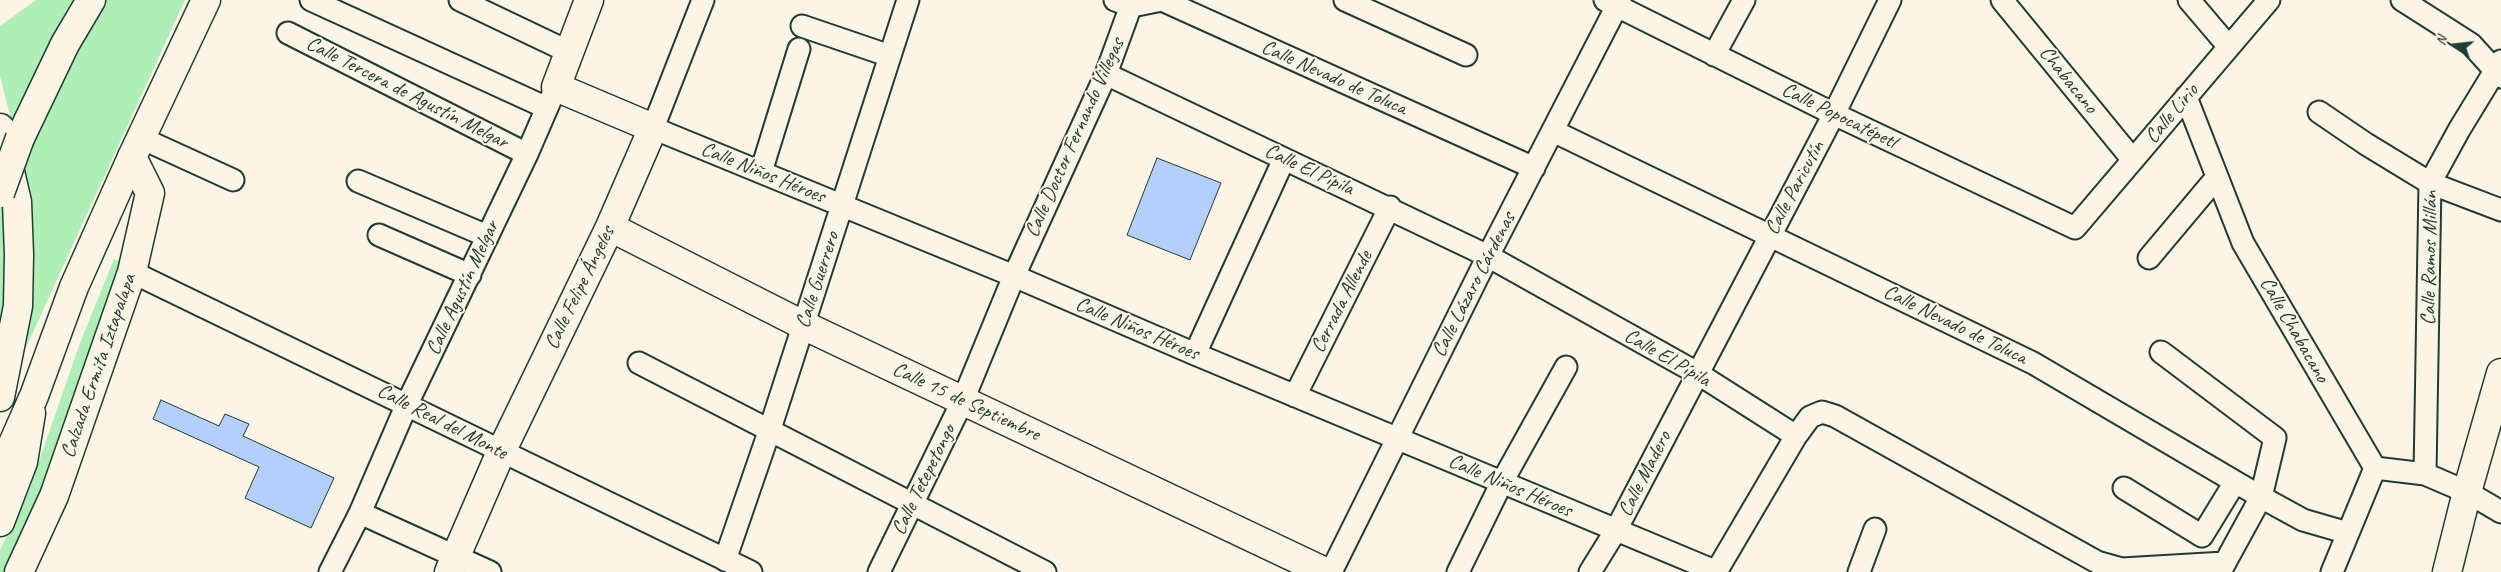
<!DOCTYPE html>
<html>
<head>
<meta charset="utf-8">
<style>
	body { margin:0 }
	#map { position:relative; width:2501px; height:572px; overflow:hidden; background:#fcf5e5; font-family:Caveat,sans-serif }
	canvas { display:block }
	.north { position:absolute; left:2431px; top:20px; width:50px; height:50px; -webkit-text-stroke:4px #fcf5e5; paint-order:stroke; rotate:286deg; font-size:14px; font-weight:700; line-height:20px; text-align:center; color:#1f3d34 }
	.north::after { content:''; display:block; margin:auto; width:18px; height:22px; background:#1f3d34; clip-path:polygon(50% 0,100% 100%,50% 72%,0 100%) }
</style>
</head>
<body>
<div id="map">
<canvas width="2501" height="572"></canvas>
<div class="north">N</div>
</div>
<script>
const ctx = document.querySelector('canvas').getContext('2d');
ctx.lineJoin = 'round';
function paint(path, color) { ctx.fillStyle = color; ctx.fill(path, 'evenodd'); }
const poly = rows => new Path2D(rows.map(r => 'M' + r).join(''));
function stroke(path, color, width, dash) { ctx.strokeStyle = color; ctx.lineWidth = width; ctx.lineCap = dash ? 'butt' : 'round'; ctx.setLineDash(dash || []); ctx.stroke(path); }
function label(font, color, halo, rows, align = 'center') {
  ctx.font = font + ' Caveat,sans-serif'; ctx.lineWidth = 4; ctx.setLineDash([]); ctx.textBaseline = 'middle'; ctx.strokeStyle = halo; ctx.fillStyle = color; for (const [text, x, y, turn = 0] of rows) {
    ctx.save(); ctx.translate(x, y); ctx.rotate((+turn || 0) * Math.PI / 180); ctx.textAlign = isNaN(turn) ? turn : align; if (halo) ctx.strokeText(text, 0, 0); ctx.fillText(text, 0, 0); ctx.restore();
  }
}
const green = poly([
	[36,0,185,0,23,354,16,375,16,139,0,76,0,26],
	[0,171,8,239,8,275,0,350],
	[114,259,126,265,43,496,8,572,0,572,0,550,28,493,80,343]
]);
const building = poly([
	[1157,158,1221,183,1190,260,1127,235,1157,158],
	[161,400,219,426,225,414,249,424,243,436,334,478,311,528,245,498,259,467,153,419,161,400]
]);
const street = poly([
	[311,0,547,108],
	[460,0,569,52],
	[703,0,653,128,1014,276,1195,354,1717,572],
	[1115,0,1132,6,1162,0,1534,168],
	[1345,0,1466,55],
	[1605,0,1834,114,2075,228,2269,0],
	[2002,0,2133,160],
	[2189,0,2229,47],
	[2402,0,2471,44,2501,77],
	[802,26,890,56],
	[288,33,527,154],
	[1714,55,1744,0],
	[1106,74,1488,256,1697,373,1796,436,1810,417,1822,412,1835,416,2097,562,2122,569,2224,563],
	[2186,97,2243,243,2375,468,2425,474,2467,492,2501,512],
	[2319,112,2366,144,2430,183,2501,210],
	[1553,131,2033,363,2261,497,2303,520,2348,533],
	[141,138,233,180],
	[761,172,799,49],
	[358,181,487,236],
	[379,235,470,275],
	[2149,258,2217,177],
	[132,272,751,572],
	[2161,352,2275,438,2261,497,2220,572],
	[1195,354,1284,159],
	[639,363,1045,572],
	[1295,396,1390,207],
	[2425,474,2430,183,2459,130,2501,61],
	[2124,488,2202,536,2235,482],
	[360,513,490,572],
	[725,560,770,429,908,0],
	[330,572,360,513,407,404,527,154,556,87],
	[879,572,963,400,1014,276,1106,74,1133,0],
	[1331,572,1488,256,1620,0],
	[1458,572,1502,482,1566,367],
	[1590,572,1616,530,1834,114,1890,0],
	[1716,572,1796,436],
	[1859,572,1875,529],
	[2332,572,2375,468]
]);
const secondary = poly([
	[610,227,803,325,1325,572],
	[19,572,54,496,132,272,150,193,132,157],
	[449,572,501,452,610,227,653,128,556,87,589,0],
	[2447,572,2467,492,2501,373]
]);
const primary = poly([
	[0,522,23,462,31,413]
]);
const highway = poly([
	[0,128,17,202,19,255,18,306,0,397],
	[20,138,65,44,91,0],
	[0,473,34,396,74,287,132,157,206,0]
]);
const highwayBridge = poly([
	[0,193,20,138]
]);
const streetNames = [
	["Calle Nevado de Toluca",1334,78,24],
	["Chabacano",2068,80,51],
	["Calle Tercera de Agustín Melgar",407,93,27],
	["Calle Lirio",2172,114,-50],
	["Calle Popocatépetl",1839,116,26],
	["Calle Doctor Fernando Villegas",1075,138,-66],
	["Calle El Pípila",1309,170,25],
	["Calle Niños Héroes",763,173,22],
	["Calle Paricutín",1795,188,-62],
	["Calle Ramos Millán",2430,258,-89],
	["Calle Guerrero",818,280,-72],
	["Calle Lázaro Cárdenas",1474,285,-63],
	["Calle Agustín Melgar",463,288,-65],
	["Calle Felipe Ángeles",580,288,-64],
	["Cerrada Allende",1342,302,-63],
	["Calle Nevado de Toluca",1955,325,26],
	["Calle Niños Héroes",1137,329,23],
	["Calle Chabacano",2294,330,60],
	["Calle El Pípila",1667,358,30],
	["Calzada Ermita Iztapalapa",99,366,-71],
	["Calle 15 de Septiembre",966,402,25],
	["Calle Real del Monte",442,422,27],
	["Calle Madero",1645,474,-63],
	["Calle Tetepetongo",924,480,-64],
	["Calle Niños Héroes",1510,486,23]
];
paint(green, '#afeeb6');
paint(building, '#b5cffd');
stroke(building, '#1f3d34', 1);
stroke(street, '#1f3d34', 25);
stroke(secondary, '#1f3d34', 31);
stroke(primary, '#1f3d34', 31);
stroke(highway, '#1f3d34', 31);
stroke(street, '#fcf5e5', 21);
stroke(secondary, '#fcf5e5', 28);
stroke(primary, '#fcf5e5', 28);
stroke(highway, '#fcf5e5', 28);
stroke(highwayBridge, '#1f3d34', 31, []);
stroke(highwayBridge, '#fcf5e5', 28);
label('21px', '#1f3d34', '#fcf5e5', streetNames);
</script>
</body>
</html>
